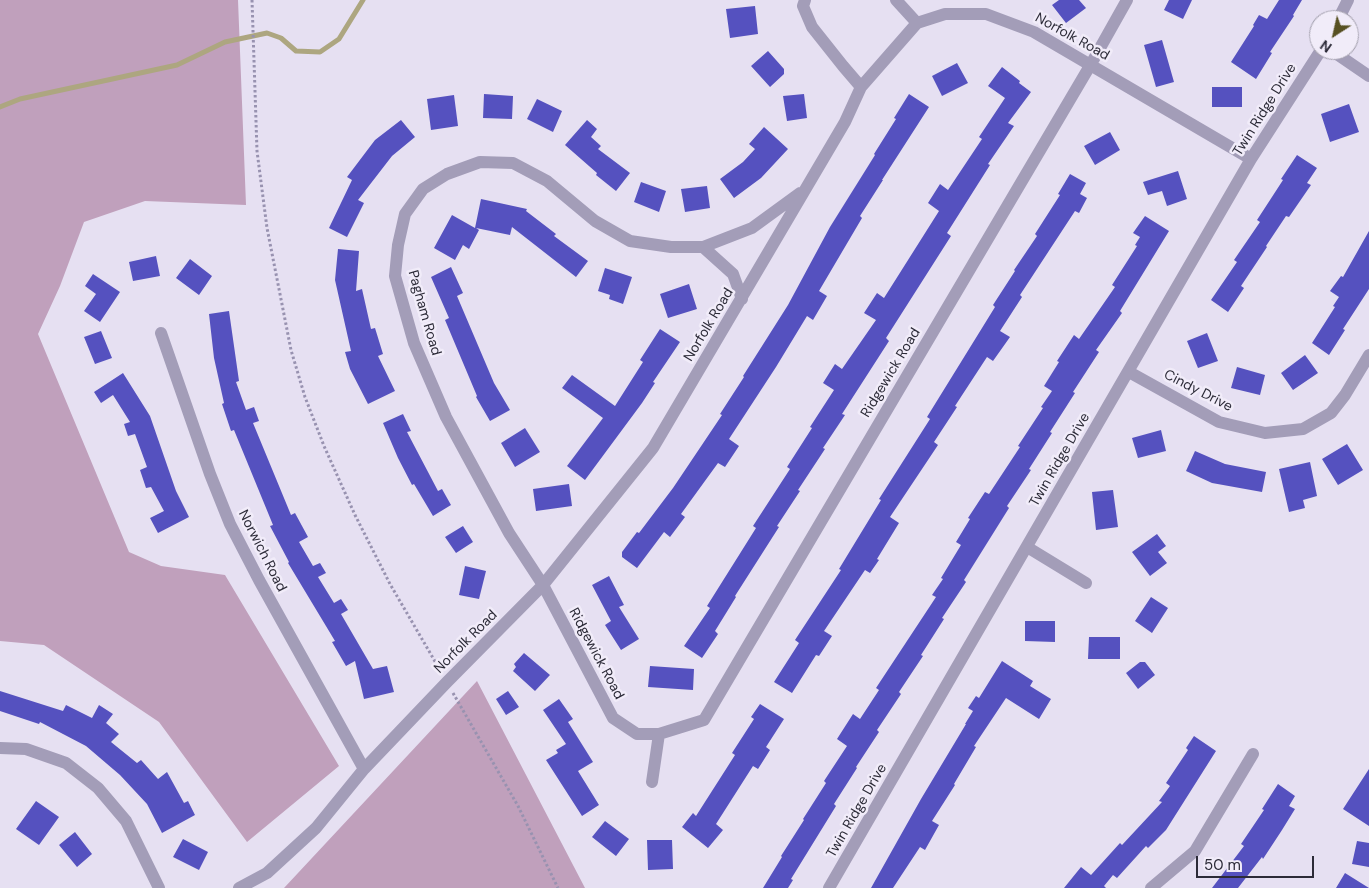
<!DOCTYPE html>
<html>
<head>
<meta charset="utf-8">
<style>
	body { margin:0 }
	#map { position:relative; width:1369px; height:888px; overflow:hidden; background:#e6e0f2; font-family:"DM Sans",sans-serif }
	canvas { display:block }
	.north { position:absolute; left:1309px; top:10px; width:50px; height:50px; box-sizing:border-box; background:#f1ecf9; border:1px solid #a29fac; border-radius:50%; rotate:215deg; font-size:14px; font-weight:700; line-height:20px; text-align:center; color:#2c2b38 }
	.north::after { content:''; display:block; margin:auto; width:18px; height:22px; background:#575022; clip-path:polygon(50% 0,100% 100%,50% 72%,0 100%) }
	.scale { position:absolute; left:1196px; top:856px; width:118px; height:22px; box-sizing:border-box; border:2px solid #2c2b38; border-top:0; padding-left:6px; font-size:15px; line-height:18px; white-space:nowrap; color:#2c2b38; -webkit-text-stroke:4px #f1ecf9; paint-order:stroke }
</style>
</head>
<body>
<div id="map">
<canvas width="1369" height="888"></canvas>
<div class="north">N</div>
<div class="scale">50 m</div>
</div>
<script>
const ctx = document.querySelector('canvas').getContext('2d');
ctx.lineJoin = 'round';
function paint(path, color) { ctx.fillStyle = color; ctx.fill(path, 'evenodd'); }
const poly = rows => new Path2D(rows.map(r => 'M' + r).join(''));
function stroke(path, color, width, dash) { ctx.strokeStyle = color; ctx.lineWidth = width; ctx.lineCap = dash ? 'butt' : 'round'; ctx.setLineDash(dash || []); ctx.stroke(path); }
function label(font, color, halo, rows, align = 'center') {
  ctx.font = font + ' "DM Sans",sans-serif'; ctx.lineWidth = 5; ctx.setLineDash([]); ctx.textBaseline = 'middle'; ctx.strokeStyle = halo; ctx.fillStyle = color; for (const [text, x, y, turn = 0] of rows) {
    ctx.save(); ctx.translate(x, y); ctx.rotate((+turn || 0) * Math.PI / 180); ctx.textAlign = isNaN(turn) ? turn : align; if (halo) ctx.strokeText(text, 0, 0); ctx.fillText(text, 0, 0); ctx.restore();
  }
}
const green = poly([
	[0,0,238,0,246,205,145,201,84,222,60,286,38,334,129,552,161,566,225,575,339,766,247,842,159,722,44,645,0,641],
	[477,681,585,888,284,888]
]);
const stream = poly([
	[0,107,20,99,177,65,225,42,267,33,281,38,296,51,320,52,339,39,363,0]
]);
const building = poly([
	[1059,0,1079,0,1086,8,1066,23,1052,5],
	[1169,0,1192,0,1183,19,1164,10],
	[1279,0,1302,0,1293,15,1294,16,1270,52,1272,53,1256,79,1231,62,1254,26,1253,25,1259,15,1267,19],
	[755,6,758,34,730,38,726,9],
	[1162,40,1174,82,1156,87,1144,45],
	[768,51,784,69,784,74,770,87,751,66],
	[957,63,968,83,942,96,932,76],
	[1002,67,1020,81,1019,83,1031,92,1008,123,1014,126,988,164,990,165,947,233,951,236,886,338,889,341,842,414,845,415,823,448,825,449,798,490,800,491,777,526,779,527,735,596,736,597,715,631,718,634,702,658,684,646,710,608,707,606,756,528,753,526,790,469,787,467,812,428,810,427,834,390,823,383,835,364,842,369,876,320,864,313,877,293,884,298,939,211,928,203,940,184,948,190,982,139,979,137,1005,98,988,86],
	[1212,87,1242,87,1242,107,1212,107],
	[484,94,513,96,512,119,483,118],
	[804,94,807,118,787,121,783,96],
	[909,94,929,107,882,180,883,180,860,216,862,218,819,291,827,296,813,320,807,316,776,367,729,439,739,446,725,467,718,463,681,514,685,517,670,537,664,532,637,568,622,557,622,552,637,532,639,533,673,488,722,415,720,414,744,377,743,376,788,305,830,227,875,155,874,154,896,119,894,118],
	[454,95,458,126,431,130,427,99],
	[537,99,562,111,553,132,527,119],
	[1349,104,1359,132,1330,142,1321,114],
	[401,120,415,137,392,156,358,200,364,203,347,237,329,228,352,180,347,177,375,140],
	[587,120,597,129,591,137,601,146,598,149,630,173,616,191,596,175,597,173,565,145],
	[764,127,788,149,761,178,734,198,720,179,743,162,755,149,749,144],
	[1110,132,1120,150,1095,165,1084,146],
	[1297,155,1317,168,1307,183,1311,185,1289,217,1286,216,1266,246,1267,247,1241,286,1244,288,1228,312,1211,300,1237,262,1234,260,1260,222,1257,220,1283,180,1281,179],
	[1178,171,1187,199,1167,206,1162,191,1148,195,1143,182],
	[1070,174,1086,183,1080,194,1087,198,1079,213,1075,211,1020,295,1022,297,1000,331,1010,337,993,361,987,357,955,406,957,407,934,442,938,445,890,517,899,523,877,559,879,560,870,573,865,570,824,631,832,636,819,656,816,655,792,693,774,682,799,643,795,640,841,570,839,569,881,500,879,499,930,419,927,417,995,307,993,305,1015,271,1014,270,1037,236,1035,234,1060,195,1058,194],
	[641,182,666,191,659,212,634,202],
	[707,186,710,208,685,212,681,189],
	[481,199,527,209,526,211,556,234,554,236,588,261,576,277,512,227,510,235,476,228,479,230,469,249,463,245,455,260,434,248,452,215,475,228],
	[1145,216,1169,231,1120,311,1122,313,1096,350,1099,352,1073,392,1075,393,1050,432,1052,433,1029,469,1031,470,1007,506,1009,508,964,580,966,582,942,618,944,619,921,655,923,656,899,692,901,694,877,730,879,732,856,767,857,768,834,804,836,806,791,879,793,880,788,888,763,888,782,857,781,856,804,820,803,819,826,783,824,781,847,746,837,739,853,714,860,719,879,690,876,688,936,597,932,595,943,579,941,578,961,545,956,542,970,519,968,518,985,492,989,494,1020,447,1018,446,1043,408,1041,407,1052,391,1044,386,1059,362,1057,361,1074,335,1079,339,1115,287,1112,285,1137,246,1135,245,1140,237,1133,233],
	[1369,231,1369,289,1343,329,1345,330,1329,355,1312,343,1335,307,1333,306,1339,297,1330,291,1341,276,1343,277],
	[338,249,359,251,356,291,362,289,371,329,375,328,383,354,378,356,395,391,368,404,350,369,345,352,351,351,335,280],
	[156,256,160,276,133,281,129,262],
	[190,259,212,276,199,295,176,278],
	[451,267,463,293,457,296,494,383,510,410,490,421,476,397,477,396,445,320,449,318,431,277],
	[605,268,632,277,623,304,609,299,610,295,598,291],
	[93,274,120,292,100,322,84,311,96,294,85,286],
	[689,284,697,309,668,318,660,294],
	[229,311,239,381,236,382,246,410,254,407,259,421,253,423,291,515,295,513,308,537,299,542,313,566,320,563,326,573,318,577,334,603,341,599,348,610,341,614,373,669,387,666,394,692,364,699,355,661,346,666,332,642,335,641,288,563,289,562,270,526,273,525,234,430,231,431,222,404,224,403,214,358,209,314],
	[660,329,680,342,653,382,655,383,642,403,585,480,567,466,603,418,562,388,572,375,615,406,643,362,640,360],
	[101,331,112,358,95,364,84,337],
	[1207,333,1218,361,1198,368,1187,341],
	[1305,355,1318,373,1293,390,1281,373],
	[1237,367,1265,375,1260,395,1231,388],
	[123,373,150,416,176,491,189,517,158,533,150,518,164,511,151,487,146,488,140,470,147,467,135,434,128,436,124,424,130,422,113,395,101,403,94,392],
	[403,414,411,431,407,432,438,491,442,489,451,505,433,516,414,484,412,485,398,458,383,423],
	[525,428,540,452,515,467,501,443],
	[1161,430,1166,451,1138,458,1132,438],
	[1347,444,1363,470,1338,485,1322,459],
	[1195,451,1225,464,1266,472,1262,492,1212,483,1186,471],
	[1310,462,1317,496,1303,500,1305,508,1289,512,1279,469],
	[569,484,572,506,536,511,533,489],
	[1113,490,1118,527,1096,530,1092,492],
	[463,526,473,542,456,553,445,537],
	[1157,534,1166,546,1158,552,1167,563,1150,576,1132,552],
	[465,566,486,571,479,599,459,595],
	[609,576,624,605,619,607,639,639,621,650,605,625,611,621,592,585],
	[1151,597,1168,608,1152,633,1135,621],
	[1025,621,1055,621,1055,642,1025,641],
	[1089,637,1120,637,1120,659,1088,659],
	[524,653,550,675,535,691,513,671,516,667,514,664],
	[1002,661,1033,681,1030,686,1051,699,1039,719,1006,698,974,746,976,747,954,784,955,785,932,821,939,825,925,850,920,847,893,888,871,888,921,799,966,724,965,724,973,711,968,708,976,696,979,698],
	[1140,662,1145,662,1155,675,1138,689,1126,673],
	[650,666,694,669,693,690,648,687],
	[0,691,63,711,66,705,92,718,99,705,113,714,106,723,119,734,111,742,137,763,141,760,158,779,167,772,184,803,188,801,195,815,162,833,147,804,120,775,86,746,40,722,39,724,0,711],
	[508,691,519,707,506,715,496,699],
	[559,699,573,719,568,722,593,762,578,771,599,805,582,816,546,760,558,753,556,750,566,744,543,710],
	[760,704,784,719,766,747,770,750,758,769,753,766,716,824,723,830,708,848,682,827,693,813,696,816,735,755,732,753,754,719,751,717],
	[1194,736,1216,751,1166,830,1148,848,1146,846,1117,878,1113,875,1104,886,1106,888,1064,888,1081,867,1091,875,1120,843,1122,845,1162,802,1159,801,1170,786,1166,783,1188,750,1186,748],
	[1369,769,1369,826,1343,809],
	[1278,784,1295,796,1289,806,1295,809,1282,830,1263,859,1262,857,1238,888,1212,888,1244,846,1241,844,1264,810,1262,809],
	[36,801,59,817,39,845,16,829],
	[605,821,629,839,616,856,592,837],
	[75,832,92,854,77,867,59,845],
	[183,839,208,852,199,870,173,857],
	[647,840,672,840,673,869,648,870],
	[1357,841,1369,843,1369,867,1352,864],
	[1345,873,1369,888,1336,888]
]);
const path = poly([
	[252,0,257,151,267,228,291,350,305,397,324,446,355,515,390,584,440,670],
	[453,693,518,806,558,888]
]);
const street = poly([
	[805,0,803,6,812,27,843,66,861,87],
	[896,0,917,23],
	[1338,20,1348,0],
	[1331,50,1369,76],
	[742,299,733,274,703,247,752,228,800,193],
	[161,333,210,474,230,524,259,580,364,769],
	[1129,372,1219,422,1265,433,1303,429,1331,413,1345,395,1369,355],
	[1027,547,1086,583],
	[659,734,704,720,1091,64,1127,0],
	[0,748,26,749,66,763,98,788,126,821,159,888],
	[652,782,659,734,637,734,613,718,543,585,509,533,446,417,414,343,395,276,398,245,405,214,423,189,447,174,480,162,513,163,547,181,595,221,630,241,671,247,703,247],
	[239,888,267,873,316,828,364,769,447,682,543,585,653,448,845,122,861,87,917,23,945,14,986,14,1034,32,1251,159],
	[829,888,1251,159,1321,50],
	[1151,888,1195,851,1253,754]
]);
const streetNames = [
	["Norfolk Road",1072,37,29],
	["Twin Ridge Drive",1265,110,-58],
	["Pagham Road",424,313,74],
	["Norfolk Road",709,325,-59],
	["Ridgewick Road",891,373,-59],
	["Cindy Drive",1198,391,27],
	["Twin Ridge Drive",1060,460,-60],
	["Norwich Road",262,551,63],
	["Norfolk Road",466,642,-45],
	["Ridgewick Road",596,654,62],
	["Twin Ridge Drive",857,811,-60]
];
paint(green, '#c0a0bc');
stroke(stream, '#ada680', 5);
paint(building, '#5551bf');
stroke(path, '#9892b0', 3, [2.5, 2.5]);
stroke(street, '#a39db8', 12);
label('14px', '#2c2b38', '#f1ecf9', streetNames);
</script>
</body>
</html>
